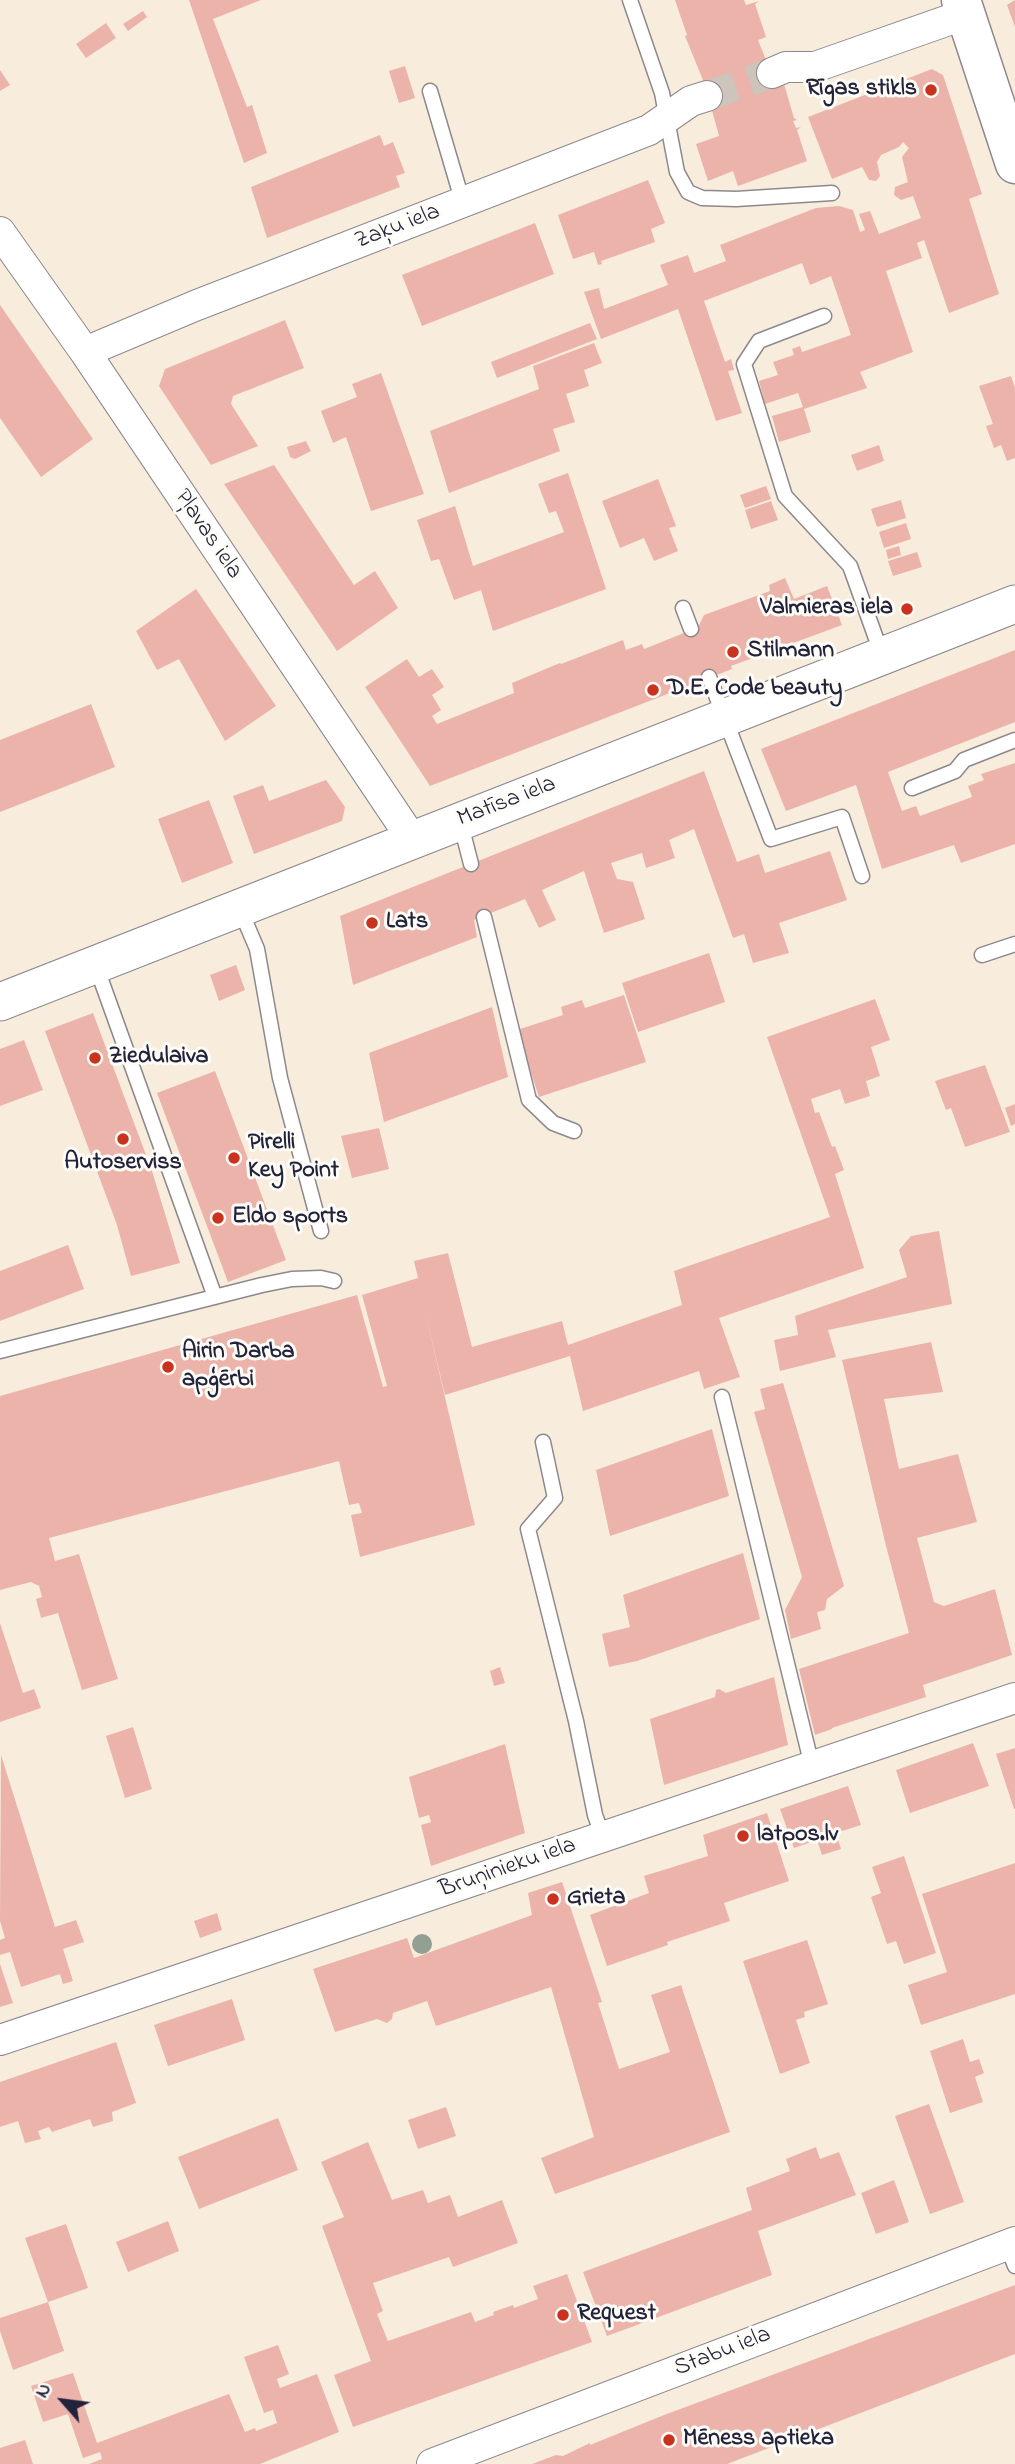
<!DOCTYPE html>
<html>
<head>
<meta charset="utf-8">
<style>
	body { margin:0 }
	#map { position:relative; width:1015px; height:2464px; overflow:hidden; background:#f8eddc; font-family:"Indie Flower",sans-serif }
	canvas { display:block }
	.north { position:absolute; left:28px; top:2366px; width:70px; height:70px; -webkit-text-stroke:5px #fdfcf7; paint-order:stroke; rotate:298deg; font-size:19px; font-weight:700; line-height:28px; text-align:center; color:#22223b }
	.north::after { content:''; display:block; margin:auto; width:24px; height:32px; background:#22223b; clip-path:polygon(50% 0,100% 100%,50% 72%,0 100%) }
</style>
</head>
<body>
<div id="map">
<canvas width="1015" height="2464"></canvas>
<div class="north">N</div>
</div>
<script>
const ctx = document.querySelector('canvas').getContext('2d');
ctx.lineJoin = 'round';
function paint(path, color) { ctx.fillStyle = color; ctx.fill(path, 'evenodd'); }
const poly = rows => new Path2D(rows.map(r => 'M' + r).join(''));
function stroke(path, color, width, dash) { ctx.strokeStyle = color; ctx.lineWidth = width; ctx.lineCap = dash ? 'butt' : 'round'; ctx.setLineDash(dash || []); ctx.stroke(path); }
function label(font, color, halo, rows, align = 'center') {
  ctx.font = font + ' "Indie Flower",sans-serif'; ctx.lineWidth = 6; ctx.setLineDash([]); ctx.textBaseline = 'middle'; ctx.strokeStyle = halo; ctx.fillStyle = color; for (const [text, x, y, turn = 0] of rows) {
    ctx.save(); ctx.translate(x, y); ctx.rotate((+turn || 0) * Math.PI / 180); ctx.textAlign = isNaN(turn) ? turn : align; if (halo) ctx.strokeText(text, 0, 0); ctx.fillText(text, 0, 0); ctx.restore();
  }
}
const building = poly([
	[189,0,261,0,213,19,247,107,252,105,267,153,244,163],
	[675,0,744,0,746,5,759,1,755,4,766,37,758,40,777,87,784,84,794,118,797,120,793,121,796,128,801,127,797,130,807,161,738,186,733,171,708,181,696,144,719,136,705,85,685,36,687,35],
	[1015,0,1015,27,1007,5],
	[143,11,147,17,128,31,123,24],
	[106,23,116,38,86,58,76,44],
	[405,66,415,98,399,103,389,71],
	[932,69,943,75,982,194,969,199,999,294,949,313,924,240,917,243,922,258,886,271,913,352,860,372,867,388,804,409,811,432,779,442,772,416,803,407,798,393,765,404,759,381,778,375,773,362,794,355,792,349,800,346,802,352,851,335,831,276,810,285,802,263,704,301,725,362,731,359,734,370,728,371,742,413,716,421,678,309,601,339,584,292,599,288,604,309,668,285,660,265,688,255,694,273,726,261,720,245,816,208,839,206,853,210,860,232,865,230,859,214,870,211,879,234,921,218,913,196,901,200,894,195,895,187,908,182,902,157,909,148,903,142,899,147,881,155,877,162,880,176,876,181,869,180,862,167,832,179,808,117],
	[0,70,10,85,0,91],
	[380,135,384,146,393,142,405,173,396,176,400,187,267,238,251,187],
	[648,180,665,223,651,229,655,242,601,261,602,264,598,265,594,252,573,259,558,215],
	[535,223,554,274,422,326,402,275],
	[0,305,93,439,41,477,0,418],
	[285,320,304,368,233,396,231,404,258,446,211,465,159,386,165,369],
	[590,323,597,339,497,378,491,362],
	[594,343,602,363,584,370,589,386,566,394,575,422,553,429,560,451,449,493,430,431,539,389,533,366],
	[381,373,424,494,371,511,346,437,333,443,321,411,357,397,352,384],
	[1011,376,1015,388,1015,458,1007,461,1001,445,994,448,986,426,993,424,979,386],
	[306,441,311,451,295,459,290,457,287,447],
	[879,445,884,461,857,471,851,455],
	[274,465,354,585,375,571,398,608,337,651,224,484],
	[568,473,606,589,493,631,481,590,454,600,439,559,431,561,417,520,455,506,473,566,564,532,556,511,549,513,538,484],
	[658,479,676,526,669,528,678,551,654,561,644,538,620,548,602,501],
	[766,486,771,499,745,508,740,495],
	[901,500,906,518,877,527,871,509],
	[771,501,778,520,751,529,745,510],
	[906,523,911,539,884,548,879,532],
	[899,546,901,555,888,559,886,550],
	[917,552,922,567,893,576,888,561],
	[785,578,794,599,827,586,842,625,731,666,732,669,430,786,365,687,407,659,419,677,432,669,444,687,432,695,441,710,432,716,437,724,514,693,512,683,560,663,561,664,623,640,626,650,642,644,644,649,684,633,699,625,704,615,770,591,769,585],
	[196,589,276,706,225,741,179,659,157,670,136,631],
	[1015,650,1015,722,888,772,902,811,916,806,920,816,972,797,968,786,984,780,981,774,1015,763,1015,844,961,863,954,845,882,869,856,785,786,811,761,749],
	[91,704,115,767,0,812,0,740],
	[704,771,737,862,759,854,765,873,830,851,847,900,779,923,789,953,753,963,744,934,733,938,694,829,669,840,675,858,646,868,642,853,611,863,617,879,633,882,645,919,604,933,584,871,542,890,556,920,539,928,525,899,474,920,477,937,353,985,340,916],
	[326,780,345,807,342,821,254,854,233,796,263,785,269,801],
	[209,800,233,863,182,883,158,819],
	[709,953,725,1002,638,1032,622,983],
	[236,965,245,990,219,1001,210,975],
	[624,995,646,1062,539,1097,517,1030,563,1015,561,1007,582,1000,585,1008],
	[875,999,890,1040,871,1047,880,1076,866,1081,870,1096,845,1104,840,1089,811,1099,815,1113,819,1112,832,1147,835,1146,844,1170,835,1174,864,1268,719,1318,740,1377,704,1389,699,1371,583,1411,570,1356,445,1395,425,1312,475,1525,360,1557,351,1515,362,1513,359,1503,349,1505,339,1461,49,1538,55,1561,79,1554,118,1679,82,1690,58,1613,41,1618,36,1599,42,1597,39,1586,31,1582,0,1590,0,1396,357,1295,383,1387,387,1386,362,1295,418,1278,414,1261,448,1253,472,1347,562,1321,568,1345,682,1305,674,1271,830,1217,767,1037],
	[492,1007,508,1077,384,1122,369,1053],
	[93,1013,152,1171,180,1263,131,1276,117,1225,45,1031],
	[24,1040,43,1090,0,1106,0,1049],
	[985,1065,1010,1132,965,1147,951,1108,946,1110,935,1081],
	[215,1071,286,1260,228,1282,157,1093],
	[1015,1104,1015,1124,1011,1126,1005,1108],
	[379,1128,389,1169,352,1178,341,1136],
	[939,1231,952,1304,828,1330,836,1357,780,1371,774,1340,798,1335,795,1316,907,1277,899,1250,911,1236],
	[68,1245,84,1289,0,1321,0,1271],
	[931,1342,943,1392,884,1399,899,1469,958,1454,977,1522,917,1538,934,1602,944,1606,995,1589,1012,1655,923,1685,926,1697,832,1728,832,1729,815,1735,799,1669,909,1633,886,1546,842,1360],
	[783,1383,844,1586,827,1599,825,1610,817,1612,821,1629,791,1639,785,1610,802,1577,754,1412,765,1409,760,1389],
	[712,1429,729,1496,610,1536,596,1470],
	[743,1553,760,1619,637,1661,609,1667,602,1634,630,1627,623,1595],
	[0,1623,23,1693,34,1689,41,1708,0,1722],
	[500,1667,505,1683,494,1686,490,1671],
	[774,1677,788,1745,664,1785,650,1719,715,1697,716,1690,719,1689,726,1693],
	[133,1727,152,1789,125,1798,106,1736],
	[973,1743,989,1786,910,1813,896,1770],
	[505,1744,525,1833,431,1866,421,1825,431,1822,429,1815,419,1818,409,1777],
	[1015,1748,1015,1809,1014,1809,996,1754],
	[1,1755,55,1927,76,1920,84,1942,63,1949,73,1981,63,1984,60,1974,21,1987,10,1952,0,1955,0,1940,5,1938,0,1921],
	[848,1786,861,1825,836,1833,841,1849,822,1855,817,1840,794,1848,780,1809],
	[767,1813,789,1881,724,1903,730,1921,667,1942,668,1945,607,1966,590,1915,649,1893,644,1876,708,1856,703,1835],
	[904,1856,936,1953,904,1964,896,1941,887,1944,871,1897,881,1893,872,1867],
	[1015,1863,1015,1994,921,2025,908,1985,947,1972,922,1894],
	[562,1882,602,2002,598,2003,619,2069,670,2052,651,1995,681,1985,730,2132,555,2194,541,2158,594,2137,551,1987,436,2026,427,2001,393,2013,392,2019,387,2023,377,2019,335,2032,313,1969,407,1938,414,1958,532,1915,528,1893],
	[217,1913,222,1930,200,1938,194,1921],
	[807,1940,828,2004,804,2012,805,2017,796,2020,810,2063,780,2074,743,1961],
	[0,1964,13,2003,0,2007],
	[232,1999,245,2040,168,2066,154,2025],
	[963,2039,970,2062,979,2059,984,2073,975,2077,983,2102,950,2113,930,2051],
	[116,2042,136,2103,112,2112,113,2121,93,2127,90,2119,52,2132,49,2127,38,2131,41,2139,25,2143,18,2121,0,2127,0,2082],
	[929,2104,964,2202,930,2214,895,2116],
	[446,2107,456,2136,418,2149,408,2120],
	[278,2118,298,2170,199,2209,178,2157],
	[368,2142,392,2200,423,2190,428,2203,450,2195,458,2217,502,2200,518,2243,453,2267,449,2257,373,2283,383,2311,377,2314,388,2341,471,2312,475,2322,494,2315,493,2312,513,2305,514,2308,538,2299,533,2286,567,2274,592,2342,353,2427,334,2375,371,2361,322,2226,344,2217,321,2162],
	[816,2147,820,2159,839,2152,856,2195,758,2231,772,2275,607,2336,583,2272,752,2210,746,2188,790,2171,786,2159],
	[894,2180,909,2222,876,2234,861,2193],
	[168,2221,179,2251,128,2272,116,2242],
	[66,2224,88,2288,48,2302,25,2238],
	[1015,2285,1015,2354,727,2464,532,2464,556,2455,563,2456,590,2443,590,2445,664,2415],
	[48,2302,64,2351,13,2370,0,2331,0,2318],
	[278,2345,289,2374,277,2379,280,2388,317,2374,339,2432,260,2464,89,2464,102,2459,100,2452,83,2458,68,2414,43,2422,31,2386,73,2373,97,2443,229,2394,245,2432,255,2428,256,2431,277,2423,273,2410,264,2413,244,2357],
	[25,2440,33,2464,0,2464,0,2448]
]);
const minorTunnel = poly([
	[707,96,772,73]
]);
const service = poly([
	[630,0,662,93,677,172,688,192,702,198,736,199,832,193],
	[430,91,463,203],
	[824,316,759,341,744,364,785,496,850,566,882,655],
	[683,608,691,629],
	[709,677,771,839,842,817,862,876],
	[912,788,955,771,964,760,1015,740],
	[460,821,471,864],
	[240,909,257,949,280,1078,321,1231],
	[484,917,529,1100,553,1123,574,1131],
	[982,955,1015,944],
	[96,966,215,1297],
	[0,1351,262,1285,292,1279,321,1278,334,1281],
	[722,1397,812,1766],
	[543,1442,555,1498,528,1529,576,1721,595,1815,603,1837],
	[1007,2245,1015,2266]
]);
const minor = poly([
	[772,73,786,67,815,67,966,14],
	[0,232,85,352,412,839],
	[85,352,197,305,649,130,691,101,707,96],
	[0,2040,1015,1698],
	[432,2464,1015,2242]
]);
const tertiary = poly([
	[0,1002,1015,604]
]);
const primary = poly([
	[961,0,1015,164]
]);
const trees = [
	[422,1944]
];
const markers = [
	[931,90,7,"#c8321e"],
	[907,609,7,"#c8321e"],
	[733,652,7,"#c8321e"],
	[653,690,7,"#c8321e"],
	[372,923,7,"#c8321e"],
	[95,1058,7,"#c8321e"],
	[123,1139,7,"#c8321e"],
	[234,1158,7,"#c8321e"],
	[218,1218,7,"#c8321e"],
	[168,1367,7,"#c8321e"],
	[743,1836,7,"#c8321e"],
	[553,1899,7,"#c8321e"],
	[563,2315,7,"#c8321e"],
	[669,2440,7,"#c8321e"]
];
const poiNames = [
	["Rīgas stikls",917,90,"right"],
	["Valmieras iela",893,609,"right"],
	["Stilmann",747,652],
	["D.E. Code beauty",667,690],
	["Lats",386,923],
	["Ziedulaiva",109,1058],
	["Pirelli",248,1144],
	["Key Point",248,1172],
	["Autoserviss",123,1164,"center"],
	["Eldo sports",232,1218],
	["Airin Darba",182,1353],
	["apģērbi",182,1381],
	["latpos.lv",757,1836],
	["Grieta",567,1899],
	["Request",577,2315],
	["Mēness aptieka",683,2440]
];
const streetNames = [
	["Zaķu iela",398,228,-21],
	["Pļavas iela",207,535,56],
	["Matīsa iela",507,803,-21],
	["Bruņinieku iela",508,1869,-19],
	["Stabu iela",723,2353,-21]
];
paint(building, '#ebb3aa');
stroke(minorTunnel, '#cdc4bc', 30, [30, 15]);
stroke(service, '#8d888c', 17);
stroke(minor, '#8d888c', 32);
stroke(tertiary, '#8d888c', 39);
stroke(primary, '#8d888c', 41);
stroke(service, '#fff', 14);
stroke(minor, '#fff', 30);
stroke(tertiary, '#fff', 37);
stroke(primary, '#fff', 38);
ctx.fillStyle = '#949f94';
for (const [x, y] of trees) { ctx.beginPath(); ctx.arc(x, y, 10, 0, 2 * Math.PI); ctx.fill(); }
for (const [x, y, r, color] of markers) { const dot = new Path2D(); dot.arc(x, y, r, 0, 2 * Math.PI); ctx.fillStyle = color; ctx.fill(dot); stroke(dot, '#fdfcf7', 2.5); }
label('bold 24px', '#22223b', '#fdfcf7', poiNames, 'left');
label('24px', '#22223b', '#fdfcf7', streetNames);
</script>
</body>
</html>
